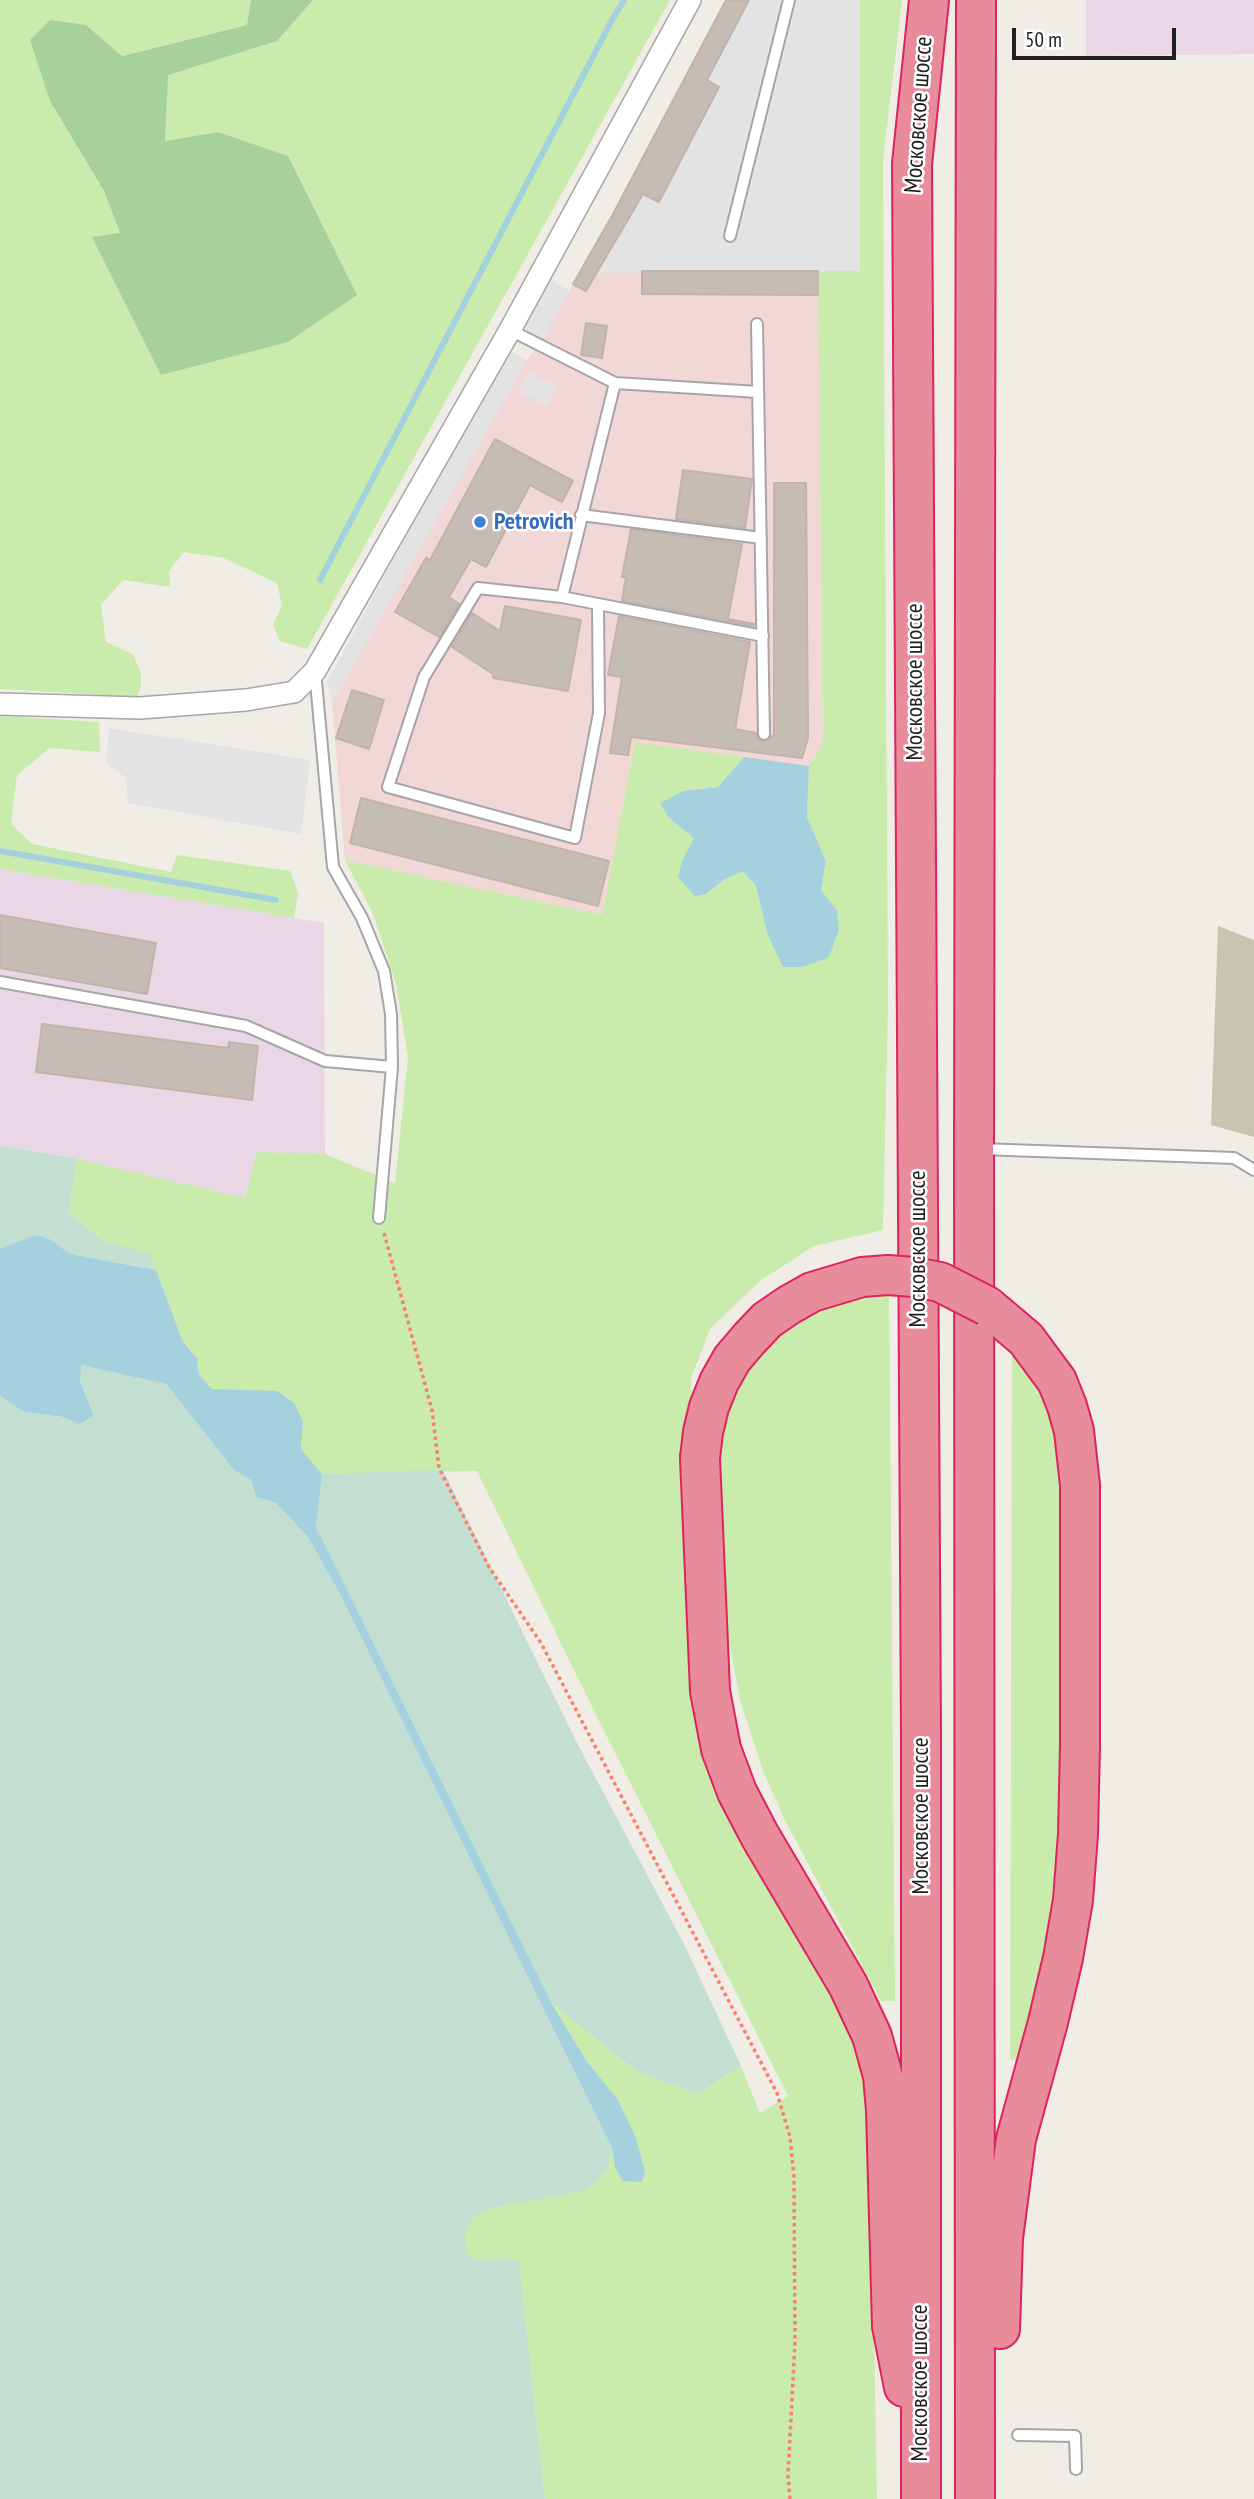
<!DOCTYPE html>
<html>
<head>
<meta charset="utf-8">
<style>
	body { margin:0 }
	#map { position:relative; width:1254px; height:2499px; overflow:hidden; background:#f0ede6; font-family:"PT Sans Narrow",sans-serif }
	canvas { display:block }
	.scale { position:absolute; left:1012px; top:28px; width:164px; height:32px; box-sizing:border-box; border:4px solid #1f1f1f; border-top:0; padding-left:9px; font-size:21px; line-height:24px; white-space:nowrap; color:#1f1f1f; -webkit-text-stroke:5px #fff; paint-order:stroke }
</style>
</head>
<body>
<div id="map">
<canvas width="1254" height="2499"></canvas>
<div class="scale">50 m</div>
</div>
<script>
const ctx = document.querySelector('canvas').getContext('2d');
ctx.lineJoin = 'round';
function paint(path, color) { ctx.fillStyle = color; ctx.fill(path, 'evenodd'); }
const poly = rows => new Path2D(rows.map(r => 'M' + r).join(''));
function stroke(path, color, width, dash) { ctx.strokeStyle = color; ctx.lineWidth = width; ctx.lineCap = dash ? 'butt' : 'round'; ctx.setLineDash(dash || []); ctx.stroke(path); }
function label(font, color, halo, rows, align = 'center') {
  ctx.font = font + ' "PT Sans Narrow",sans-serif'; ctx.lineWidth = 5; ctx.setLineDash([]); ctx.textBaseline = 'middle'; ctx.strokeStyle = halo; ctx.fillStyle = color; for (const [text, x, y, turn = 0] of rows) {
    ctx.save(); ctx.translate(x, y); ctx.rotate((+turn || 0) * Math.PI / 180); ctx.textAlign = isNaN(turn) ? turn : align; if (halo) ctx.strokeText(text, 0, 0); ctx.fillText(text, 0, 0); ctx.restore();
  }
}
const commercial = poly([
	[642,271,818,271,823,745,809,766,635,742,602,915,345,860,332,702,527,360,542,339,579,273]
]);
const industrial = poly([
	[1086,0,1254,0,1254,54,1086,56],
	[0,869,324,923,325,1154,257,1152,245,1198,77,1159,0,1145]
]);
const construction = poly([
	[1218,926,1254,940,1254,1137,1211,1125]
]);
const grass = poly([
	[0,0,251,0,247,25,122,56,86,25,50,101,104,191,120,234,92,238,357,295,315,211,218,132,165,142,167,75,277,41,313,0,670,0,307,649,280,641,273,625,282,605,277,583,224,558,184,552,169,571,170,587,123,580,101,605,106,642,133,654,141,674,141,686,137,697,0,689],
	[860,0,902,0,883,160,888,1004,883,1230,814,1246,760,1281,710,1329,691,1378,699,1695,852,2020,870,2119,877,2499,545,2499,519,2262,500,2258,481,2261,464,2253,465,2230,475,2217,492,2208,509,2205,609,2167,612,2148,615,2168,618,2100,586,2060,552,2004,638,2072,698,2094,741,2066,760,2113,788,2096,595,1713,477,1471,322,1474,301,1449,303,1422,231,1390,212,1389,198,1375,197,1358,183,1342,150,1254,104,1242,69,1212,77,1159,245,1198,257,1152,325,1154,395,1183,408,1057,396,984,373,914,345,860,602,915,635,742,744,757,718,787,683,791,669,818,695,838,682,861,706,894,725,879,743,870,756,886,767,933,837,910,821,890,826,861,807,817,809,766,823,745,818,271,860,270],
	[0,716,99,722,100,752,50,748,17,775,11,824,32,844,171,872,177,855,290,871,298,893,294,918,0,869],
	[889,1286,895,2001,881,2001,787,1824,764,1774,740,1700,726,1624,719,1477,727,1410,761,1348,801,1315],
	[1012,1336,1035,1368,1056,1429,1065,1501,1061,1821,1052,1952,1023,2062,1010,2059]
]);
const forest = poly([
	[251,0,313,0,277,41,168,75,165,141,218,132,288,156,357,295,288,342,161,375,92,237,120,233,104,191,50,101,30,40,50,20,86,25,122,56,247,25]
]);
const wetland = poly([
	[0,1145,77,1159,69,1212,104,1242,150,1253,156,1270,70,1254,50,1239,35,1235,0,1249],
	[80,1364,166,1384,234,1470,251,1480,256,1497,276,1503,308,1537,341,1596,612,2148,609,2167,599,2180,582,2191,492,2208,475,2217,465,2230,465,2253,481,2261,500,2258,519,2261,545,2499,0,2499,0,1396,24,1412,63,1417,94,1414,80,1381],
	[443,1470,577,1743,684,1944,741,2066,698,2094,638,2072,552,2004,316,1527,322,1474]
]);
const parking = poly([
	[726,0,860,0,860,271,579,273,628,186],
	[551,280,570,291,542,339,523,328],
	[507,350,527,360,332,702,327,682],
	[529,372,557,386,547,406,519,392],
	[109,728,310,760,301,834,128,803,126,778,106,763]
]);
const water = poly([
	[744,757,809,766,807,817,826,861,821,890,837,910,839,929,829,957,803,967,783,967,767,933,756,886,743,871,725,879,706,894,695,896,678,877,682,861,694,838,669,818,660,803,683,791,718,787],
	[35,1235,50,1239,70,1254,156,1270,183,1342,197,1358,199,1375,212,1389,277,1391,294,1403,303,1422,301,1449,322,1474,316,1527,552,2004,586,2060,618,2100,636,2138,645,2172,642,2182,623,2181,615,2168,612,2148,341,1596,308,1537,276,1503,256,1497,251,1480,234,1470,166,1384,81,1365,80,1381,94,1415,80,1424,63,1417,24,1412,0,1396,0,1249]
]);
const stream = poly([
	[320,580,611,22,624,0],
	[0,851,276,900]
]);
const building = poly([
	[726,0,749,0,707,80,719,87,659,202,643,194,586,291,573,284,613,214,726,0],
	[642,271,818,271,818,295,642,294,642,271],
	[586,323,607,326,602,358,581,355,586,323],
	[495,439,573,481,562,502,530,485,486,567,471,559,449,597,459,604,439,637,395,612,426,558,430,560,495,439],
	[683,470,752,479,745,528,676,519,683,470],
	[774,483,806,483,808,738,802,758,631,737,628,755,610,753,622,677,608,675,619,616,750,642,735,729,756,733,758,739,763,742,774,735,774,483],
	[631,529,742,544,728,619,754,624,753,626,622,601,626,577,622,577,631,529],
	[505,606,581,620,568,691,493,678,493,674,452,647,472,613,500,631,505,606],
	[352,690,384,700,369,749,336,738,352,690],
	[361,798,609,861,598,906,350,843,361,798],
	[0,915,156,943,147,994,0,968,0,915],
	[42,1024,228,1048,229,1042,258,1046,252,1100,36,1072,42,1024]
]);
const path = poly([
	[384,1233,432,1410,439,1468,489,1567,541,1643,777,2093,790,2137,794,2177,795,2342,788,2475,790,2499]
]);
const lane = poly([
	[730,236,789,0],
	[757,324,764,734],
	[510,330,615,383,758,392],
	[581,515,761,538],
	[562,597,615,383],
	[598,604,599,713,575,838,388,787,424,677,478,588,562,597,763,636],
	[315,671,333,867,362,918,384,971,391,1014,392,1067,379,1218],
	[0,982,246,1026,325,1061,392,1067],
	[980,1149,1234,1158,1254,1170],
	[1018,2435,1075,2436,1076,2469]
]);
const street = poly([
	[0,704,140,708,246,700,294,692,315,671,510,330,690,0]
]);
const highway = poly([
	[987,1306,1026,1339,1057,1381,1067,1406,1074,1431,1080,1485,1080,1745,1078,1834,1073,1900,1063,1958,1048,2022,1016,2139,1003,2238,1000,2329],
	[700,1458,710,1691,721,1749,737,1792,760,1836,848,1985,872,2036,883,2076,886,2110,892,2326,904,2387],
	[921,2499,921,1736,912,164,929,0],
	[975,2499,974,1149,976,0]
]);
const highwayBridge = poly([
	[700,1458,703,1432,709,1407,719,1382,732,1359,749,1339,767,1320,789,1305,812,1292,862,1277,888,1275,914,1277,940,1282,987,1306]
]);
const markers = [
	[480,522,7,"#3f7fe0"]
];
const streetNames = [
	["Московское шоссе",919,115,-86],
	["Московское шоссе",915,682,-90],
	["Московское шоссе",918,1249,-90],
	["Московское шоссе",921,1816,-90],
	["Московское шоссе",920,2383,-90]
];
const shopNames = [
	["Petrovich",494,522]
];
paint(commercial, '#f1d7d5');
paint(industrial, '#e9d7e6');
paint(construction, '#c5c5b1');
paint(grass, '#c9ebab');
paint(forest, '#a8d09a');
paint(wetland, '#c2dfd2');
paint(parking, '#e3e3e3');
paint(water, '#a5d0de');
stroke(stream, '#a5d0de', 6);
paint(building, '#c5bcb5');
stroke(building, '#c2b4a8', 2);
stroke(lane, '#a6a6a6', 14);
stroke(street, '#a6a6a6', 24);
stroke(highway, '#de235e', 42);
stroke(path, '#fc7e6b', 3.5, [3.5, 3.5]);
stroke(lane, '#fff', 10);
stroke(street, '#fff', 21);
stroke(highway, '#e88c9b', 38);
stroke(highwayBridge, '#de235e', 42, []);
stroke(highwayBridge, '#e88c9b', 38);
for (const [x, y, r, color] of markers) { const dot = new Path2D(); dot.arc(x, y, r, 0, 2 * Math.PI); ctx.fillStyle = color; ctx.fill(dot); stroke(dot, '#fff', 2.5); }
label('24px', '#1f1f1f', '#fff', streetNames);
label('bold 24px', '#366cbe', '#fff', shopNames, 'left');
</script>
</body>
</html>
